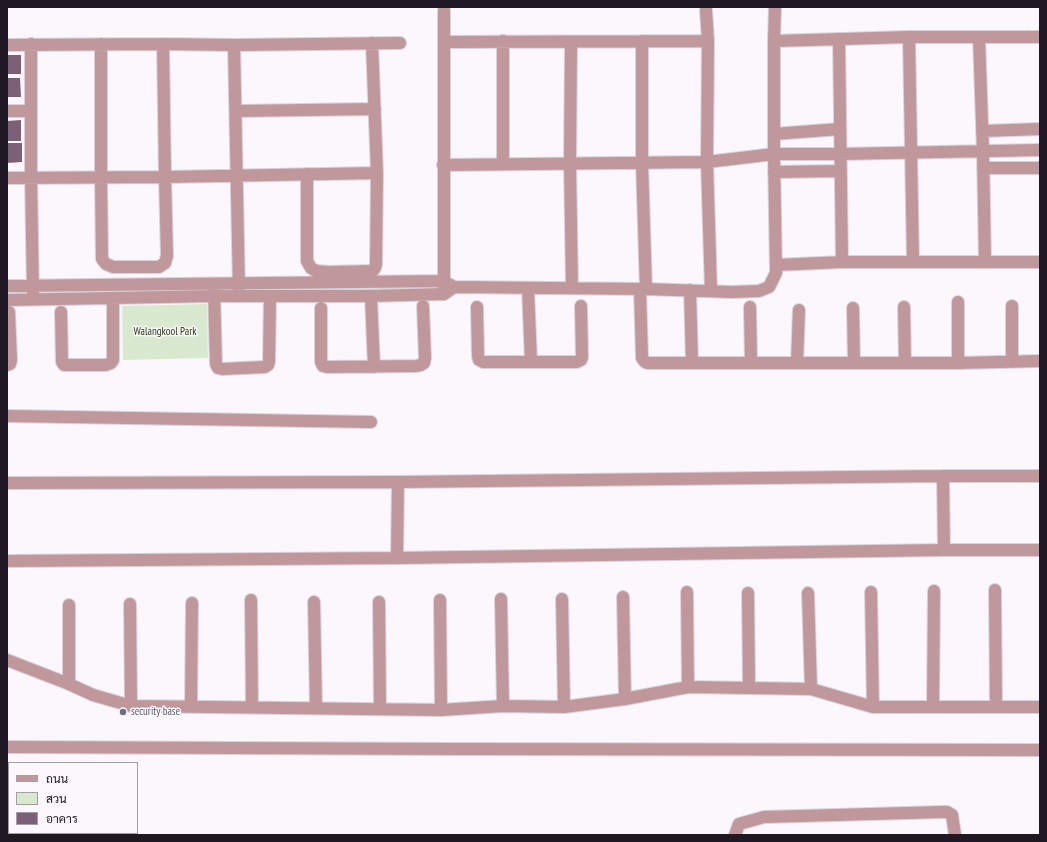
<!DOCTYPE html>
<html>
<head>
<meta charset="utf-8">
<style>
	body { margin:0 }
	#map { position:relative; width:1047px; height:842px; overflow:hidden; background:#fbf7fd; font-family:"PT Sans Narrow",Sarabun,sans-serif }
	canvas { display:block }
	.frame { position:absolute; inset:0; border:8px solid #201823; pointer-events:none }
	.legend { position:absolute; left:8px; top:762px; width:130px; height:72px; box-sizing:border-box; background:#fbf7fd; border:1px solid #a39ea6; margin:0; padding:5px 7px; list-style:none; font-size:12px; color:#201823 }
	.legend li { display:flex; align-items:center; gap:8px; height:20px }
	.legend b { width:20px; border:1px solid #a39ea6 }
</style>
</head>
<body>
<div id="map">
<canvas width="1047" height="842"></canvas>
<div class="frame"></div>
<ul class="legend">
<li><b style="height:5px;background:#c0979b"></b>ถนน</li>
<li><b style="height:11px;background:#d9e9cf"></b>สวน</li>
<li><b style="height:11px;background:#7b6077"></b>อาคาร</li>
</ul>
</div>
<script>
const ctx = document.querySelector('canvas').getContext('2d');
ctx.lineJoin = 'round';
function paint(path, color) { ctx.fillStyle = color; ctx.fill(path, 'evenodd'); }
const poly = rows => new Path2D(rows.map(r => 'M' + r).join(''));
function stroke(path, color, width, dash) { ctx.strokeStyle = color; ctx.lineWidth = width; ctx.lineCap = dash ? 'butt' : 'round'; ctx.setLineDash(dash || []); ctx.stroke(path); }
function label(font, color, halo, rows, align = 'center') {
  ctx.font = font + ' "PT Sans Narrow",sans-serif'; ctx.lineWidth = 3; ctx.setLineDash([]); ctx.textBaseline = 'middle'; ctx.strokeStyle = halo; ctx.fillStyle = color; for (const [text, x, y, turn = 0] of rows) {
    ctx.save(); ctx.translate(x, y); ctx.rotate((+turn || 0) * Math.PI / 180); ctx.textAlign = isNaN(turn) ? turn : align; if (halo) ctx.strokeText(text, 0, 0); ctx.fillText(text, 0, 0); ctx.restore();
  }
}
const green = poly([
	[207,304,208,358,123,360,122,306]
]);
const building = poly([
	[7,55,21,55,21,74,7,74],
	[7,78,20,78,21,97,7,97],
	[21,120,21,141,7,141,7,121],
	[7,143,22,143,22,162,7,163]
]);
const minor = poly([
	[706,10,708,41,707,162,711,291],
	[909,37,913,261],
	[979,37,983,151,985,261],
	[839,39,842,262],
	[642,41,642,163,646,289],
	[774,41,909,37,1040,37],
	[444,42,708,41],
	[571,42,570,163,572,288],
	[31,44,31,177,33,293],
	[101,44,101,177,102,259,106,264,113,267,159,267,165,263,167,256,165,177,163,44],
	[7,45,163,44,234,45,400,43],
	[234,45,239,291],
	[7,111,31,111],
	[236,111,375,109],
	[982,131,1040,129],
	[774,134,840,129],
	[503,164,503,41],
	[443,165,707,162,774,154,840,154,1040,150],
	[983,168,1040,168],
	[774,172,841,171],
	[307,174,307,261,311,268,316,271,329,272,373,271,375,268,376,264,377,173,372,43],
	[7,178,165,177,377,173],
	[776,265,842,262,1040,262],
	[7,286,443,281,454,287,646,289,732,292,759,291,769,287,776,273,774,154,774,41,775,7],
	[528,288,531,362],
	[214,289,216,364,218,368,222,369,265,367,268,365,269,362,270,296],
	[444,289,444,10],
	[640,289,642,358,645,362,648,363,958,363,1040,361],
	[690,290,692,362],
	[371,296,374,367],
	[7,300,214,296,371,296,444,294,454,287],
	[958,302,958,363],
	[477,307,478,356,479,360,483,362,577,362,581,360,582,357,581,306],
	[750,307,751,362],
	[904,307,905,363],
	[321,308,321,362,323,366,327,367,416,366,421,365,424,363,425,358,423,306],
	[853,308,854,363],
	[61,312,62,362,64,365,106,365,111,363,113,360,113,298],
	[1012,362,1012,306],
	[797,363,799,310],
	[7,365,10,364,11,360,9,312],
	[7,416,371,422],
	[943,476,944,550],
	[7,483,398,482,943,476,1040,476],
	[397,558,398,482],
	[7,561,397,558,944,550,1040,550],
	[995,590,996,707],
	[687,592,688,687],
	[871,592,873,707],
	[748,593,749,687],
	[808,593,811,689],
	[623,597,625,699],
	[501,599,503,706],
	[562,599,564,707],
	[251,600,252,707],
	[440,600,441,710],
	[314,602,316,708],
	[379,602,380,709],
	[130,604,131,706],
	[69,605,69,684],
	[7,660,69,684,93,695,131,706,441,710,503,706,564,707,625,699,688,687,811,689,873,707,1040,707],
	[191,707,192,603],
	[933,707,934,591],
	[7,747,455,749,1040,750],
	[735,835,739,824,764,817,942,812,947,812,952,815,955,835]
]);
const markers = [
	[123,712,4,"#6b7280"]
];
const parkNames = [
	["Walangkool Park",165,332]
];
const worshipNames = [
	["security base",131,712]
];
paint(green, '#d9e9cf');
paint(building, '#7b6077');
stroke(minor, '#d8d3da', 14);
stroke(minor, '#c0979b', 12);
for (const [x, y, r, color] of markers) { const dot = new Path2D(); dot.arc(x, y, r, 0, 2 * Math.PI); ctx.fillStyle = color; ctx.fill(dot); stroke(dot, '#fbf7fd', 1.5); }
label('11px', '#233d0e', '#fbf7fd', parkNames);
label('11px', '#5b616d', '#fbf7fd', worshipNames, 'left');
</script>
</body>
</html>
